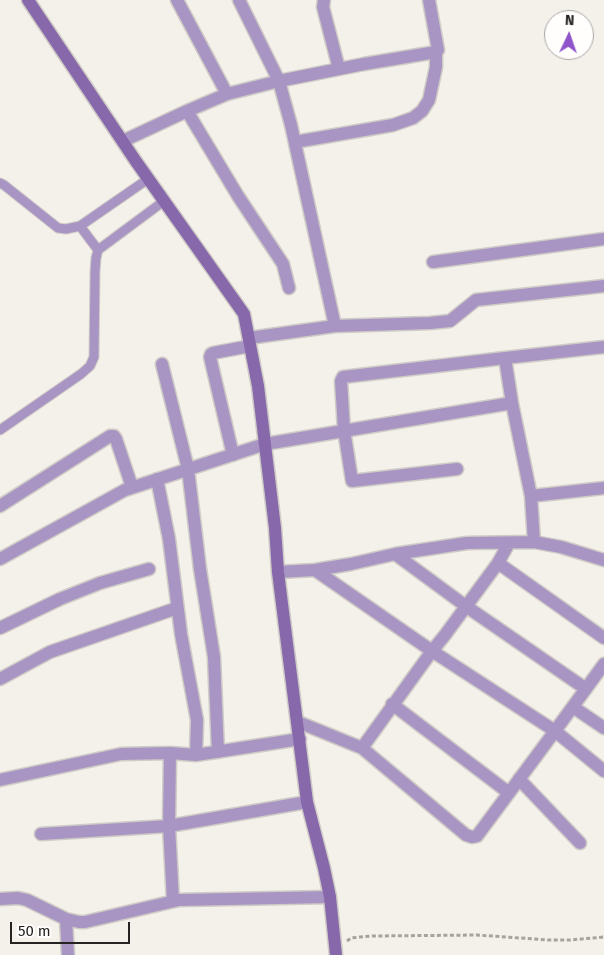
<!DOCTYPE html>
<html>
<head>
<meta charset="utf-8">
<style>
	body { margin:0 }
	#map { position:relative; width:604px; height:955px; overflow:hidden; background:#f4f0ea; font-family:"Fira Sans",sans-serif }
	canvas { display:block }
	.north { position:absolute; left:544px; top:10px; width:50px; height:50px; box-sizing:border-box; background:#fffefd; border:1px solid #a8a6a5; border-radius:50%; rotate:3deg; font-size:14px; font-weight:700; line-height:20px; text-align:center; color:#252321 }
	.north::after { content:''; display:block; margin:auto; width:18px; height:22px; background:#8f53ca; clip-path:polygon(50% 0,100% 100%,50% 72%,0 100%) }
	.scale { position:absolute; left:10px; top:922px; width:120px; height:22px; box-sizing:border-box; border:2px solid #252321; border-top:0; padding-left:6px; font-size:15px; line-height:18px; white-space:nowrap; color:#252321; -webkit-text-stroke:4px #fffefd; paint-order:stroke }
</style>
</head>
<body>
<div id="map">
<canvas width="604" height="955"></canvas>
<div class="north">N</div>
<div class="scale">50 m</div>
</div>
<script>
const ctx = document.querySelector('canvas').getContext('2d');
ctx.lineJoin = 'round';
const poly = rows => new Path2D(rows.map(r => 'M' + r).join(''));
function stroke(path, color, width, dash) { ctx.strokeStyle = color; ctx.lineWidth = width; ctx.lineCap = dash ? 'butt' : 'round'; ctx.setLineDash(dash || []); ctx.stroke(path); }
const path = poly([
	[347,941,351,938,360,937,373,936,477,935,549,940,570,940,604,937]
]);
const lane = poly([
	[0,183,4,185,58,228,66,229,80,226,148,179],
	[80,226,98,250],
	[0,430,81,374,90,366,94,357,95,272,96,258,98,250,164,201]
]);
const street = poly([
	[177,0,227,94],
	[239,0,279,81,291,125,335,326],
	[324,0,323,7,339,69],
	[187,111,238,196,283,264,289,288],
	[123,141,187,111,227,94,279,81,364,64,436,52,438,50,429,0],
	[295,142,393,125,413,118,422,111,429,100,436,67,436,52],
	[433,262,604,239],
	[249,338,335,326,430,323,450,321,476,300,604,286],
	[505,358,604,347],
	[162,364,188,469,200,569,214,657,218,752],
	[233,455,210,357,211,354,213,353,250,346],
	[457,469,352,481,344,430,341,381,343,377,505,358,512,403,531,496],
	[157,479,169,539,181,634,197,720,196,755],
	[0,506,110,436,114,436,116,439,132,487],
	[534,542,531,496,604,488],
	[395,554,467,607,586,689],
	[0,559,125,490,265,444,512,403],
	[498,563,604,638],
	[315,570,432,651,445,635,498,563,509,543],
	[278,572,315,570,351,564,395,554,467,543,534,542,561,547,604,560],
	[0,628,60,599,100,583,149,569],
	[604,664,555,731,477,836,472,837,466,835,362,748,432,651,555,731,604,771],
	[0,679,50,652,177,608],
	[392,704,509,793],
	[573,707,604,728],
	[298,722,362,748],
	[519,779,580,843],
	[0,780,121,754,170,753],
	[41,834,169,826,307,802],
	[0,899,18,898,27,900,66,919,79,922,85,922,179,900,330,897],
	[173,901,169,826,170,753,196,755,300,739],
	[66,919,68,955]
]);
const secondary = poly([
	[28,0,135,160,244,314,258,386,275,528,278,572,307,802,324,868,330,897,336,955]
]);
stroke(lane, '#cfcbc6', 11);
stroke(street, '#cfcbc6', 15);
stroke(secondary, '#cfcbc6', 15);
stroke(path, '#a6a39e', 3, [4, 2.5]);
stroke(lane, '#a995c4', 9);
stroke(street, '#a995c4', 12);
stroke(secondary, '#8768ab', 12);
</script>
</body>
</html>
